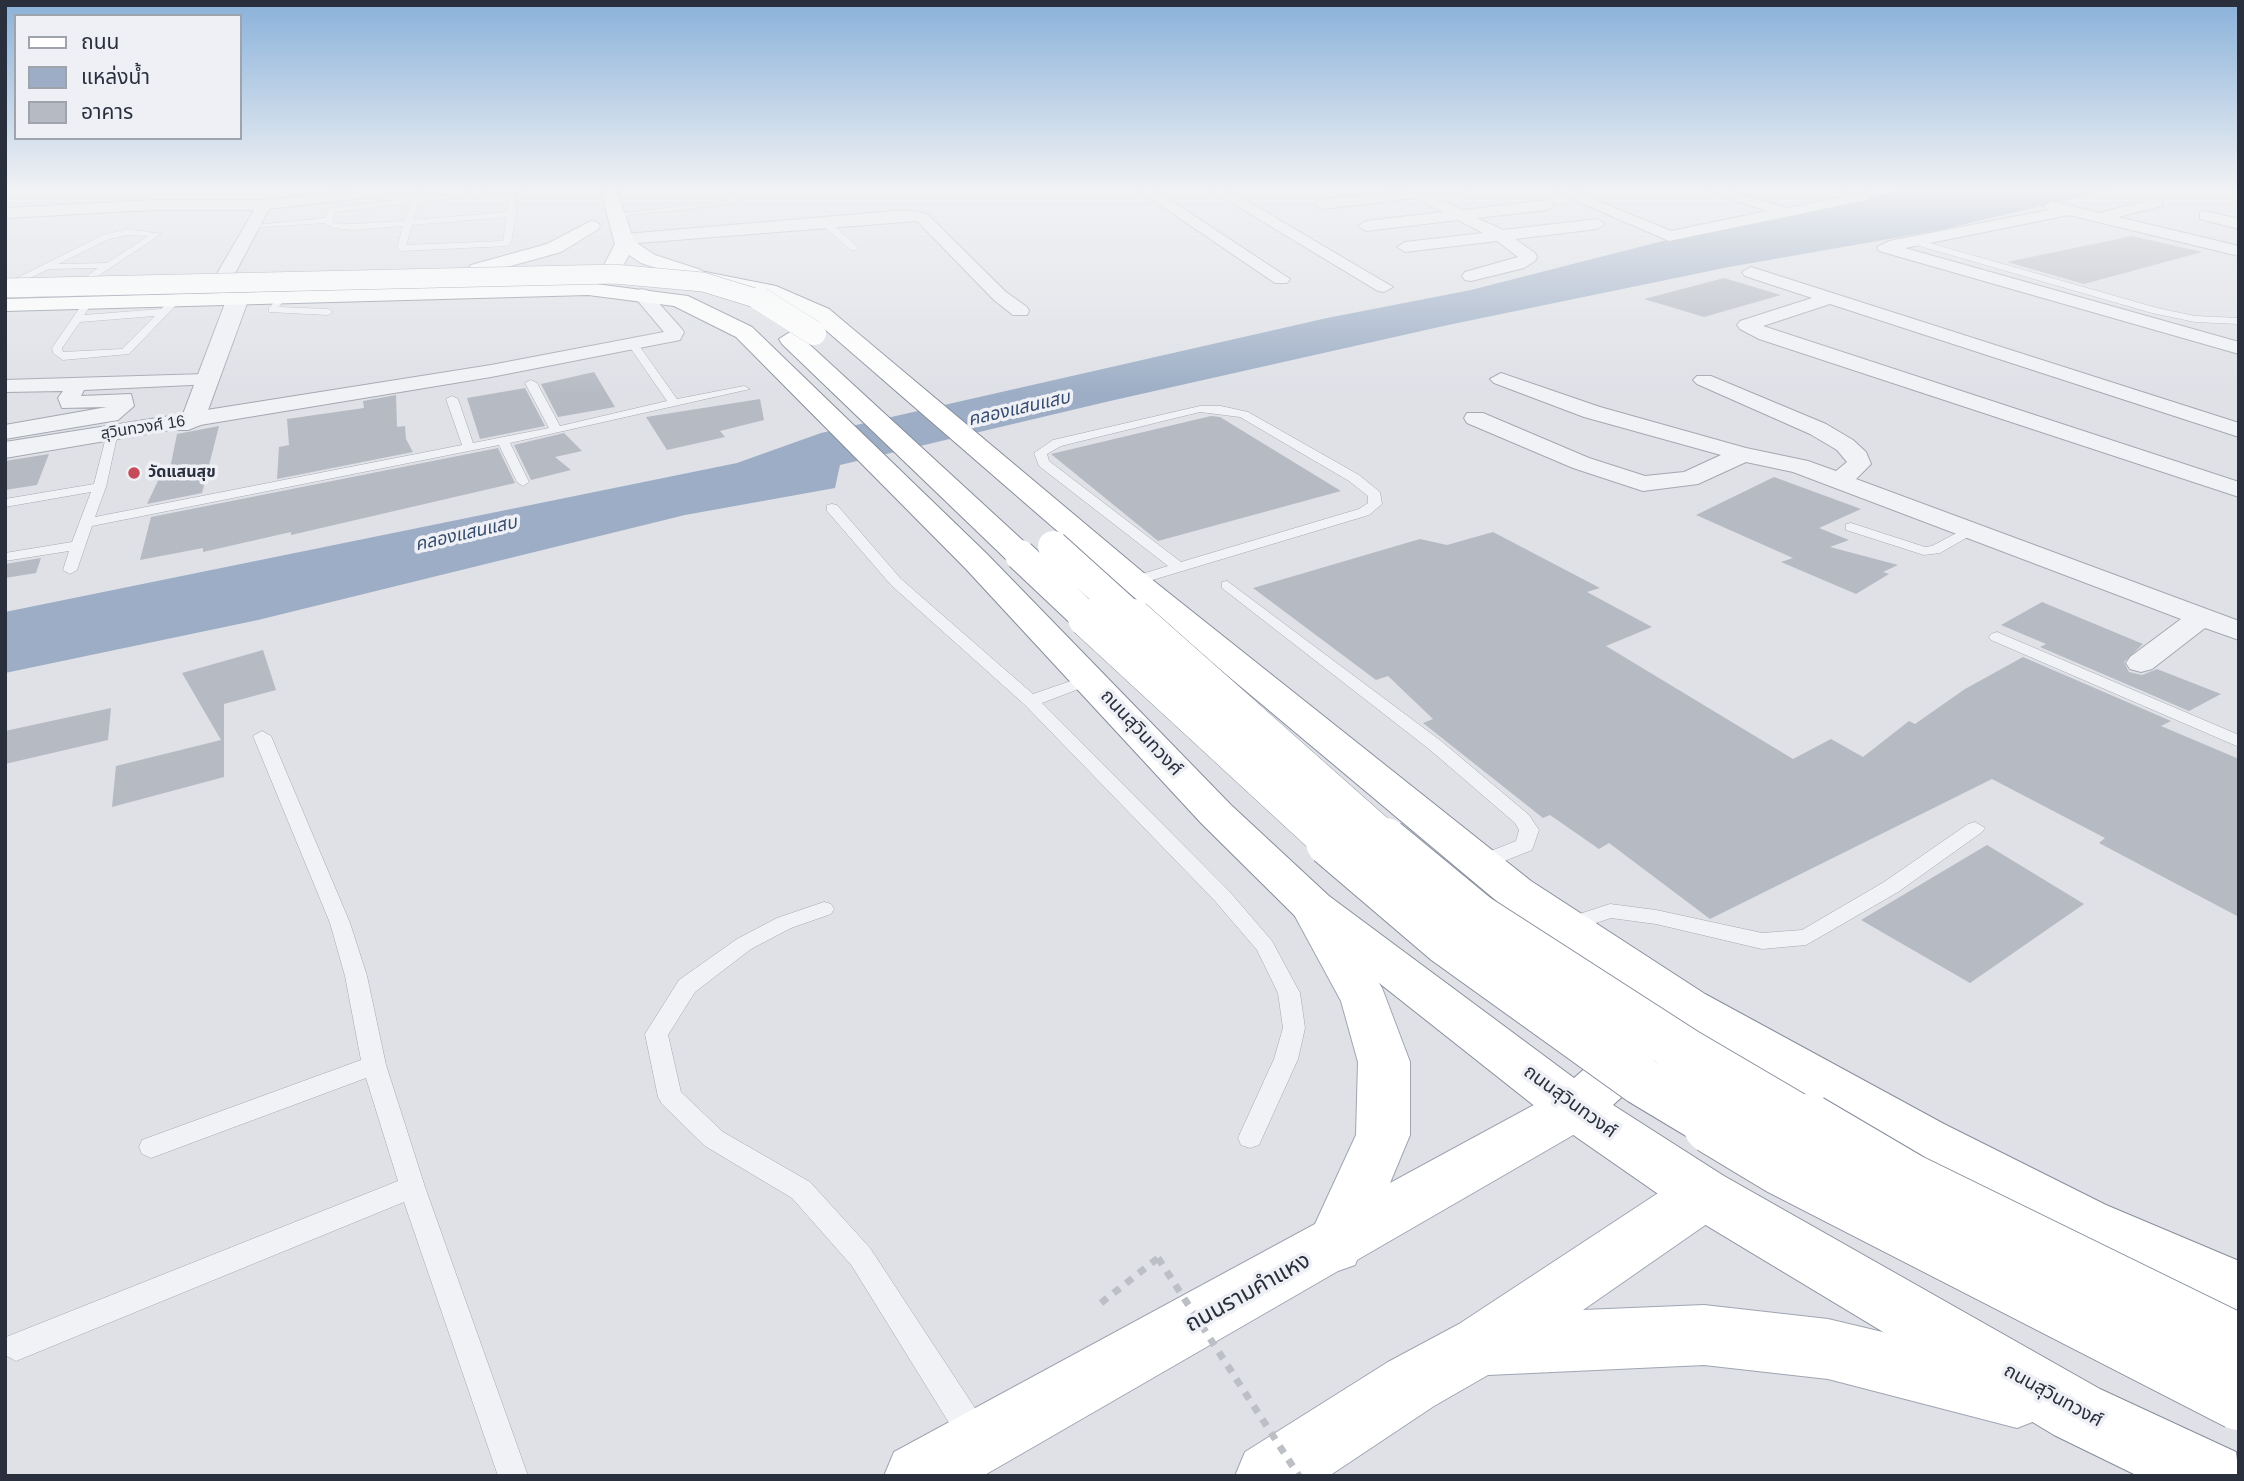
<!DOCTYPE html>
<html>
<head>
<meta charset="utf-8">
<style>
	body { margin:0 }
	#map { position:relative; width:2244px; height:1481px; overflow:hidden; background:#dfe1e7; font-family:Helvetica,"Noto Sans Thai",sans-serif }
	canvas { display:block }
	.frame { position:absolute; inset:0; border:7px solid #292f3d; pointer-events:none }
	.legend { position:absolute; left:14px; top:14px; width:228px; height:126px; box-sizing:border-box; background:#eef0f5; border:2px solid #9fa3ab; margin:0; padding:9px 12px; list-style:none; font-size:21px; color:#292f3d }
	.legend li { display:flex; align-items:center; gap:14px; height:35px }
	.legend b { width:35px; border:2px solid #9fa3ab }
</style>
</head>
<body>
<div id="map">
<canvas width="2244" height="1481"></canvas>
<div class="frame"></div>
<ul class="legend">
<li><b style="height:9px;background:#fff"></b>ถนน</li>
<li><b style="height:19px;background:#9cadc5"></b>แหล่งน้ำ</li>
<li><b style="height:19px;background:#b6bac3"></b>อาคาร</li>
</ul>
</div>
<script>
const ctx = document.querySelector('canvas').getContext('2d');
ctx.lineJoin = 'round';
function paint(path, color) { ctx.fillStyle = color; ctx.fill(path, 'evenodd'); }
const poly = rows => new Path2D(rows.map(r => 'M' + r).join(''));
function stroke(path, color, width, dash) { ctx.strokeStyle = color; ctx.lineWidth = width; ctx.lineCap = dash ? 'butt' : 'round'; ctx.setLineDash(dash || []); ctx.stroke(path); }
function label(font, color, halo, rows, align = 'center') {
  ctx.font = font + ' Helvetica,"Noto Sans Thai",sans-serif'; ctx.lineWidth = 7; ctx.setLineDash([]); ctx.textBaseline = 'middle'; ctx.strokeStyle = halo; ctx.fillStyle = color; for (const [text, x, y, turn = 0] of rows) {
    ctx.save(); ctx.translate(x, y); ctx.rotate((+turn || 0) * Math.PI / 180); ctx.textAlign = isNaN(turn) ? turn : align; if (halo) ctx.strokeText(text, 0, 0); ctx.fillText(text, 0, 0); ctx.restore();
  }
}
const water = poly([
	[1914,188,2118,188,1940,230,1729,267,1448,325,1110,401,840,465,835,488,685,515,258,620,5,673,5,612,737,463,821,433,1327,318,1471,290,1686,235]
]);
const building = poly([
	[2132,236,2202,252,2084,284,2007,262],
	[1724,278,1781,295,1704,317,1644,299],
	[594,372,615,407,558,417,541,384],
	[525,388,545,426,480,439,467,398],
	[396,395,397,427,405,426,406,439,413,452,277,479,279,447,289,445,287,419,364,408,363,401],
	[760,399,764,420,720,431,725,437,667,450,646,417],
	[1211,416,1220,417,1341,491,1158,541,1051,454],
	[219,426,202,493,147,504,163,470,170,469,177,434],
	[564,433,582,451,555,457,571,470,531,480,514,445],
	[498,448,515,483,291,535,291,532,203,552,203,548,140,560,151,517],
	[49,454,37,485,5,490,5,461],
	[1774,477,1861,509,1819,528,1849,540,1830,547,1898,565,1883,572,1889,574,1856,594,1781,562,1793,558,1696,515],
	[1493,532,1600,588,1587,592,1652,627,1606,646,1793,759,1831,739,1863,757,1909,721,1915,724,1965,689,2023,657,2171,721,2161,726,2239,759,2239,917,2099,843,2105,838,1992,779,1710,919,1609,843,1599,849,1550,815,1543,818,1423,723,1433,719,1388,676,1376,680,1253,588,1420,539,1447,545],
	[41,558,36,573,5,578,5,564],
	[2042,602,2143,644,2124,662,2129,672,2142,675,2157,669,2221,694,2189,711,2040,647,2046,644,2001,625],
	[263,650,276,690,224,704,224,777,112,807,116,766,221,740,182,673],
	[111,708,108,740,5,764,5,731],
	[1987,845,2084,904,1970,983,1861,920]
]);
const path = poly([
	[1101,1303,1158,1258]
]);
const service = poly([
	[418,188,420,197,509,188,542,188,515,193,516,214,511,243,507,246,401,251,397,248,403,226,352,230,334,228,324,223,250,228,246,226,325,218,329,208,412,198,411,189,418,188],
	[507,193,508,212,413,220,419,202,507,193],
	[411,203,405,221,352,224,332,223,335,212,411,203],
	[507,217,503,241,406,245,412,225,507,217],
	[873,188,881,188,885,192,878,194,873,188],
	[735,194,740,200,729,204,615,217,611,215,728,200,735,194],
	[821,220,827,220,857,246,857,250,851,250,821,224,821,220],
	[128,229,161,234,89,282,81,280,98,268,49,269,17,284,9,282,103,235,128,229],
	[128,235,148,236,107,263,58,264,109,239,128,235],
	[1912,238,2157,308,2195,316,2239,318,2239,324,2195,322,2152,313,1909,243,1912,238],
	[282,293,287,296,279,307,328,309,333,312,328,315,269,312,269,308,282,293],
	[173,298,181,300,129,354,63,360,53,353,52,348,85,300,93,302,84,315,161,309,173,298],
	[155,316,122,349,63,352,62,348,80,322,155,316],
	[634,343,638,344,677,399,744,386,750,389,510,443,529,482,523,486,517,482,499,445,92,526,77,570,70,574,63,570,69,551,5,561,5,553,72,542,91,492,5,507,5,499,94,484,108,429,118,432,106,487,95,517,462,445,446,399,452,396,458,399,473,443,549,428,525,383,531,380,537,383,560,426,667,401,629,346,634,343],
	[1200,406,1221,406,1248,412,1359,475,1380,492,1382,504,1369,515,1139,584,1129,584,1129,578,1168,566,1039,466,1034,453,1053,440,1200,406],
	[1200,412,1240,417,1349,481,1368,496,1368,503,1359,509,1181,562,1049,461,1047,454,1061,446,1200,412],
	[832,504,837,505,901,579,1033,694,1091,674,1099,679,1097,682,1042,703,1229,891,1272,941,1300,993,1305,1028,1298,1059,1259,1145,1250,1148,1241,1145,1238,1138,1274,1059,1283,1028,1278,993,1257,950,1215,901,1025,705,891,585,827,511,827,505,832,504],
	[1851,523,1925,547,1932,546,1968,527,1978,527,1980,530,1940,553,1924,555,1846,530,1846,524,1851,523],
	[1227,581,1441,741,1529,815,1539,830,1532,850,1487,868,1473,868,1470,863,1473,858,1516,841,1519,830,1515,823,1429,749,1222,588,1222,582,1227,581],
	[1997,632,2239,735,2239,747,1991,640,1989,637,1991,634,1997,632],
	[262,731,271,736,350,923,367,976,386,1065,425,1187,528,1476,498,1476,404,1202,16,1361,5,1355,6,1337,398,1181,366,1078,151,1158,142,1154,139,1147,142,1140,361,1060,345,976,330,923,253,736,262,731],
	[1975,822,1985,828,1982,832,1898,892,1806,945,1762,949,1656,924,1611,918,1568,932,1561,930,1558,925,1561,920,1610,904,1656,910,1762,933,1802,930,1884,882,1968,824,1975,822],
	[824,902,831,904,834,909,831,914,791,928,751,949,695,992,668,1035,681,1092,723,1132,810,1182,870,1248,986,1425,990,1436,986,1447,975,1451,964,1447,852,1266,792,1198,705,1146,662,1104,658,1097,645,1034,679,980,737,939,777,918,824,902]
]);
const minor = poly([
	[372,188,418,188,411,192,269,209,233,277,224,282,215,277,254,210,152,210,5,218,5,208,152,200,264,200,372,188],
	[1135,188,1152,188,1290,279,1287,283,1275,283,1135,188],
	[1207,188,1225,188,1393,287,1384,292,1378,291,1207,188],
	[1400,188,1471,188,1464,192,1434,196,1462,210,1547,200,1555,205,1547,210,1477,218,1503,230,1597,219,1605,224,1597,229,1515,239,1535,253,1537,257,1535,261,1524,268,1471,281,1465,280,1462,276,1465,272,1518,257,1497,241,1405,252,1397,247,1405,242,1483,233,1458,220,1366,231,1358,226,1366,221,1443,212,1415,198,1322,209,1314,204,1322,199,1402,191,1400,188],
	[1566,188,1671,231,1767,211,1698,188,1721,188,1787,208,1851,195,1840,188,1860,188,1874,196,1867,200,1669,241,1549,189,1566,188],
	[2157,198,2162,200,2162,206,2118,217,2239,246,2239,256,2069,215,1905,248,2239,342,2239,354,1879,251,1877,247,1889,241,2048,210,2044,206,2052,201,2099,213,2157,198],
	[906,210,927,214,1006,292,1027,307,1029,311,1027,315,1013,315,994,300,917,221,625,244,617,239,625,234,906,210],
	[2205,211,2239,219,2239,229,2200,219,2200,213,2205,211],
	[1751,267,2239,423,2239,437,1830,304,1763,326,2239,482,2239,497,1759,339,1740,329,1737,325,1740,321,1812,298,1745,276,1742,272,1751,267],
	[641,289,647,290,681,328,684,332,680,340,491,377,194,426,183,419,194,412,491,365,664,332,632,294,641,289],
	[1501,373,1600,407,1746,448,1808,461,1836,471,1847,462,1837,450,1810,434,1697,384,1693,380,1697,376,1711,376,1826,424,1853,440,1866,452,1871,464,1856,479,2239,621,2239,640,2205,628,2152,669,2141,672,2130,669,2126,663,2130,657,2181,619,1793,472,1746,462,1698,484,1643,491,1573,468,1467,423,1464,418,1467,413,1483,413,1589,458,1645,476,1684,472,1721,455,1584,417,1494,383,1490,379,1501,373],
	[206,374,217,380,213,384,84,390,81,396,131,394,134,406,118,420,5,439,5,425,107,407,62,408,58,398,63,391,5,392,5,380,206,374]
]);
const tertiary = poly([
	[238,292,249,298,203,424,188,430,170,430,5,458,5,442,183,414,227,298,238,292]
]);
const primary = poly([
	[600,188,616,188,634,241,655,255,701,270,704,274,701,278,687,278,641,263,629,255,620,271,606,271,603,267,615,244,600,188],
	[591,221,597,222,600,226,597,230,561,252,478,275,468,269,471,265,547,244,591,221],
	[1313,891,1329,896,1382,988,1410,1062,1410,1135,1390,1183,1556,1093,1575,1086,1594,1093,1601,1108,1594,1123,1357,1260,1355,1265,1338,1271,983,1476,884,1476,894,1452,1315,1224,1356,1135,1358,1062,1341,1001,1290,907,1297,896,1313,891],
	[1704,1169,1724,1176,1732,1194,1724,1212,1583,1310,1704,1305,1828,1319,2017,1364,2040,1373,2049,1396,2040,1419,2017,1428,1828,1379,1704,1365,1488,1375,1434,1406,1329,1476,1235,1476,1245,1452,1388,1362,1459,1324,1684,1176,1704,1169]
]);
const trunk = poly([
	[675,266,776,286,829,309,1145,574,1531,881,1705,994,1944,1124,2106,1205,2239,1261,2239,1318,2066,1241,1906,1156,1671,1020,1499,903,1123,588,813,319,763,295,668,276,665,272,675,266],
	[588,283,688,296,752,327,987,554,1231,805,1329,896,1574,1078,1624,1034,1642,1028,1660,1034,1667,1048,1660,1062,1613,1105,1724,1176,2100,1389,2236,1452,2239,1476,2138,1476,2054,1435,1684,1212,1556,1123,1297,918,1201,823,965,568,736,337,674,306,588,295,5,311,5,299,588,283],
	[790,332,798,334,1031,548,1036,555,1031,562,1020,564,1009,562,782,344,779,339,790,332]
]);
const pathBridge = poly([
	[1158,1258,1299,1476]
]);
const trunkBridgeFar5 = poly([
	[5,288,614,274,703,282,765,301]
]);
const trunkBridgeFar4 = poly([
	[760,299,814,333]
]);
const trunkBridgeFar3 = poly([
	[1053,546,1135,620],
	[1020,555,1089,620]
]);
const trunkBridgeFar2 = poly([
	[1087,618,1332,844],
	[1133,618,1388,844]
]);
const trunkBridgeFar1 = poly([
	[1330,842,1446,941,1641,1081,1716,1126],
	[1385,842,1477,918,1685,1052,1811,1126]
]);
const trunkBridge = poly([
	[1713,1124,1781,1165,2239,1400],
	[1808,1124,1910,1184,2239,1345]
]);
const markers = [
	[134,473,7,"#c44b57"]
];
const farStreetnames = [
	["สุวินทวงศ์ 16",143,428,-9]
];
const farPoinames = [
	["วัดแสนสุข",148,473]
];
const farWaternames = [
	["คลองแสนแสบ",1019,409,-13],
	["คลองแสนแสบ",466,534,-13]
];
const streetNames = [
	["ถนนสุวินทวงศ์",1141,733,47],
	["ถนนสุวินทวงศ์",1570,1102,36],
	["ถนนสุวินทวงศ์",2053,1396,29]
];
const nearStreetnames = [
	["ถนนรามคำแหง",1248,1293,-29]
];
paint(water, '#9cadc5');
paint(building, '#b6bac3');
stroke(service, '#a5a8b1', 1);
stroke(minor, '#a5a8b1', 2);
stroke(tertiary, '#a5a8b1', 2);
stroke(primary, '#9fa5b2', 2);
stroke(trunk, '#878e9c', 2);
stroke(path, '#bdbfc6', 7, [8, 8]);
paint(service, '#f1f2f6');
paint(minor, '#f1f2f6');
paint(tertiary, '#f1f2f6');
paint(primary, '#fff');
paint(trunk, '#fff');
stroke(trunkBridgeFar5, '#878e9c', 20, []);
stroke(trunkBridgeFar4, '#878e9c', 24, []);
stroke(trunkBridgeFar3, '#878e9c', 32, []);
stroke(trunkBridgeFar2, '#878e9c', 39, []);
stroke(trunkBridgeFar1, '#878e9c', 50, []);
stroke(trunkBridge, '#878e9c', 62, []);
stroke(pathBridge, '#bdbfc6', 7, [8, 8]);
stroke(trunkBridgeFar5, '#fff', 19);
stroke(trunkBridgeFar4, '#fff', 24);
stroke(trunkBridgeFar3, '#fff', 30);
stroke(trunkBridgeFar2, '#fff', 38);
stroke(trunkBridgeFar1, '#fff', 48);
stroke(trunkBridge, '#fff', 60);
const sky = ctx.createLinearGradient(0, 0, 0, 395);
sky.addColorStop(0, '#89b1da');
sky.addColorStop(0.48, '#f1f2f4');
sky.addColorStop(1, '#f1f2f400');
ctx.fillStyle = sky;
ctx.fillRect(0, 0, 2244, 395);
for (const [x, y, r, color] of markers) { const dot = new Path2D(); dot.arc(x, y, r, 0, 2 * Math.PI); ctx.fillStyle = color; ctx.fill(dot); stroke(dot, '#eef0f5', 2.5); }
label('16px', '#292f3d', '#eef0f5', farStreetnames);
label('bold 16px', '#292f3d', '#eef0f5', farPoinames, 'left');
label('italic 18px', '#364c6e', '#eef0f5', farWaternames);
label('19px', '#292f3d', '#eef0f5', streetNames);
label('23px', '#292f3d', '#eef0f5', nearStreetnames);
</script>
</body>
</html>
